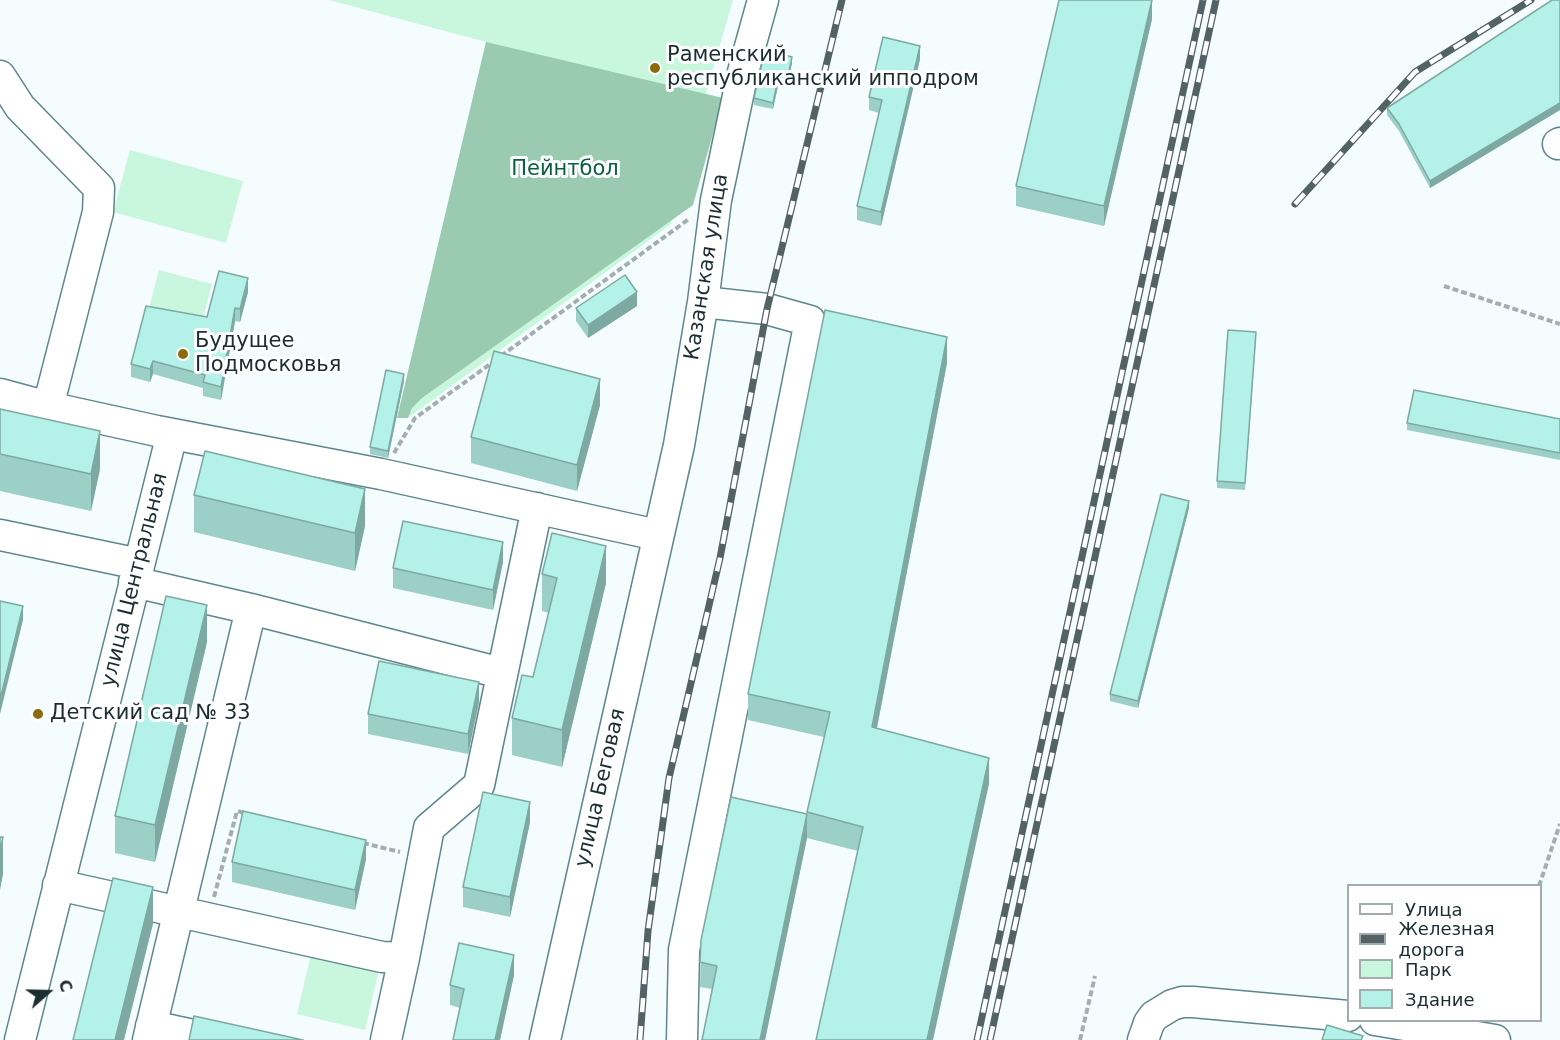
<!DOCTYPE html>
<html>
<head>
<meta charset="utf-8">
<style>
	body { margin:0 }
	#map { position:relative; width:1560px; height:1040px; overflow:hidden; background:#f4fcfe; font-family:"DejaVu Sans",sans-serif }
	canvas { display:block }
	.legend { position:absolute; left:1347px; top:884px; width:195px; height:138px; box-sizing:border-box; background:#fff; border:2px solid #a4abac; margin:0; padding:8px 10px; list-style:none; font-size:18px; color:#1c2d30 }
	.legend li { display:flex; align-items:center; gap:12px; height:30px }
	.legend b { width:30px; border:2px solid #a4abac }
	.north { position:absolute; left:18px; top:962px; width:60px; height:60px; -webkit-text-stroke:4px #fff; paint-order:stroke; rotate:70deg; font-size:16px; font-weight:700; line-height:24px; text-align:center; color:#1c2d30 }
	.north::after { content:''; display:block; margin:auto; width:21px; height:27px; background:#1c2d30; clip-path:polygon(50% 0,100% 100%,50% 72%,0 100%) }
</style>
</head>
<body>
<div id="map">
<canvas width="1560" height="1040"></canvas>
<ul class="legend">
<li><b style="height:8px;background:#fff"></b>Улица</li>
<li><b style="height:8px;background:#536265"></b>Железная дорога</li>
<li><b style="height:16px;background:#c9f7de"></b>Парк</li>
<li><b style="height:16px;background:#b4f1e9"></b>Здание</li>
</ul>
<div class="north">С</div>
</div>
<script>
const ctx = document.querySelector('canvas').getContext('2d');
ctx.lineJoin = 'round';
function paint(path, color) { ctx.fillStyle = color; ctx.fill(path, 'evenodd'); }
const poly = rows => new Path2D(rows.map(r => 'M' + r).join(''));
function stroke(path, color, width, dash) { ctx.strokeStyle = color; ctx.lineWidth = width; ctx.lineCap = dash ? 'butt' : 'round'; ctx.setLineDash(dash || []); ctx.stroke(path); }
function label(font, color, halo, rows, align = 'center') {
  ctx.font = font + ' "DejaVu Sans",sans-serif'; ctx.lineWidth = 6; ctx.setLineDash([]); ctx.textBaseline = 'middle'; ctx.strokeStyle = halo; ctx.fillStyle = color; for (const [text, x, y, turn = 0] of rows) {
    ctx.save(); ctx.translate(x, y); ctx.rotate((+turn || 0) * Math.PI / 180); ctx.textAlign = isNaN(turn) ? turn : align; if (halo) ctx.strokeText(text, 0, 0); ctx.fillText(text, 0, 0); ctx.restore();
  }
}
const green = poly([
	[329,0,733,0,706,93,671,224,408,418,397,418,486,42],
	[130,150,243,181,226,243,113,212],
	[159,270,212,284,200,330,147,316],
	[314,941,382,957,365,1030,297,1014]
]);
const forest = poly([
	[486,42,723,98,693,205,422,398,412,408,408,418,397,418]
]);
const path = poly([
	[1444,286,1560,324],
	[501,356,689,219],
	[394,453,415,418,493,362],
	[363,843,400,852],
	[1539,886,1560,824],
	[214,897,237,811,245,813],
	[1080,1040,1095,976]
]);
const minor = poly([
	[0,76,20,107,99,188,98,212,48,407],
	[1558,144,1560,143],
	[0,394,48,407,157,431,381,474,657,535],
	[0,535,139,564],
	[134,582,251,609,501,673],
	[58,885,382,957,404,958,386,1040],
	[404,958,429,828,479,785,537,508],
	[1375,1020,1495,1040],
	[151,1026,216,1040],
	[20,1040,172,434],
	[148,1040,251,609],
	[545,1040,679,445,703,302,716,200,743,72,763,0],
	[682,1040,684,950,810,321,767,309,703,302],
	[1143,1040,1149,1023,1154,1016,1172,1005,1182,1002,1193,1002,1348,1016]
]);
const rail = poly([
	[1295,204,1415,72,1531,0],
	[640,1040,648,931,669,778,720,558,767,309,842,0],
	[977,1040,1203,0],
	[990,1040,1216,0]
]);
const wall = poly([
	[1560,0,1560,110,1430,188,1399,131,1387,115,1387,108],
	[1152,19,1104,226,1016,206,1016,186],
	[765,50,792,63,788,82,779,81,773,109,754,105,754,98],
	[920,59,881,226,857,220,857,206,879,113,869,110,869,97],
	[248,292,240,322,235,321,221,400,203,396,203,388,153,374,150,382,131,377,131,364],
	[637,306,588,338,576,321,576,308],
	[1256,339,1245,490,1217,488,1217,481],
	[947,363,877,728,989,784,858,851,807,838,765,1040,702,1040,712,989,700,987,701,940,807,814,824,737,748,720,748,694],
	[404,381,388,458,370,454,370,447],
	[600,405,577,491,471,463,471,437],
	[0,409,100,469,91,511,0,491],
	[1560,419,1560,460,1407,430,1407,423],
	[194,495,365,526,355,571,194,532],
	[1189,508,1138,708,1110,701,1110,694],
	[503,562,493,610,393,588,393,568],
	[542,574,606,583,562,767,512,755,512,718,533,677,549,613,542,611],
	[207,642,155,862,115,853,115,816],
	[479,702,468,754,368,734,368,714],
	[530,822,510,917,463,907,463,887],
	[366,859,355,910,232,882,232,862],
	[514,975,500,1040,453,1040,460,1008,450,1005,450,985]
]);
const shadedWall = poly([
	[1152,0,1152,19,1104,226,1104,206],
	[920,46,920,59,881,226,881,212],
	[792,57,792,63,788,82,788,76],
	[779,74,779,81,773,109,773,103],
	[1560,103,1560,110,1430,188,1430,181],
	[248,278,248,292,240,322,240,309],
	[637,292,637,306,588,338,588,325],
	[235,308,235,321,221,400,221,387],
	[947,337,947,363,872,753,872,727],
	[153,361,153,374,150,382,150,369],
	[404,374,404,381,388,458,388,451],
	[600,379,600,405,577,491,577,465],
	[100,431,100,469,91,511,91,474],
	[365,489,365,526,355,571,355,533],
	[1189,501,1189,508,1138,708,1138,701],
	[503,542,503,562,493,610,493,590],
	[606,546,606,583,562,767,562,730],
	[207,605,207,642,155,862,155,825],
	[23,606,23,620,0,714,0,700],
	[479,682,479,702,468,754,468,734],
	[989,758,989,784,933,1040,927,1040],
	[530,802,530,822,510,917,510,897],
	[807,814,807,838,765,1040,760,1040],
	[3,837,3,874,0,890,0,852],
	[366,840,366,859,355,910,355,890],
	[153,887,153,924,124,1040,115,1040],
	[514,955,514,975,500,1040,495,1040]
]);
const building = poly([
	[1059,0,1152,0,1104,206,1016,186,1059,0],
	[1552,0,1560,0,1560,103,1430,181,1399,124,1387,108,1552,0],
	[883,37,920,46,881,212,857,206,882,100,869,97,883,37],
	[765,50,792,57,788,76,779,74,773,103,754,98,765,50],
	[219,271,248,278,240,309,235,308,221,387,203,382,205,375,153,361,150,369,131,364,146,306,207,317,219,271],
	[625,275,637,292,588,325,576,308,625,275],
	[825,310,947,337,872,727,989,758,927,1040,816,1040,863,827,807,812,830,712,748,694,825,310],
	[1228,330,1256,332,1245,483,1217,481,1228,330],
	[494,351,600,379,577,465,471,437,494,351],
	[386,370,404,374,388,451,370,447,386,370],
	[1414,390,1560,419,1560,453,1407,423,1414,390],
	[0,409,100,431,91,474,0,454,0,409],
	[205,451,365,489,355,533,194,495,205,451],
	[1161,494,1189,501,1138,701,1110,694,1161,494],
	[403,521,503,542,493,590,393,568,403,521],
	[552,533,606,546,562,730,512,718,522,675,533,677,557,578,542,574,552,533],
	[166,596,207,605,155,825,115,816,166,596],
	[0,601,23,606,0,700,0,601],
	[379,661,479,682,468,734,368,714,379,661],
	[483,792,530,802,510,897,463,887,483,792],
	[731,797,807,814,760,1040,702,1040,717,966,700,962,701,940,731,797],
	[243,811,366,840,355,890,232,862,243,811],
	[0,837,3,837,0,852,0,837],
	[113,878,153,887,115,1040,73,1040,113,878],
	[459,943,514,955,495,1040,453,1040,464,989,450,985,459,943],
	[194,1016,303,1040,189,1040,194,1016],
	[1327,1025,1363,1036,1361,1040,1322,1040,1327,1025]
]);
const markers = [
	[655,68,6,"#8b6c0d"],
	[183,354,6,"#8b6c0d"],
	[38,714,6,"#8b6c0d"]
];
const poiNames = [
	["Раменский",667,56],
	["республиканский ипподром",667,80],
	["Будущее",195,342],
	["Подмосковья",195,366],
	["Детский сад № 33",50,714]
];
const parkNames = [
	["Пейнтбол",565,170]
];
const streetNames = [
	["Казанская улица",707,267,-81],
	["улица Центральная",135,580,-76],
	["улица Беговая",601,788,-77]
];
paint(green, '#c9f7de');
paint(forest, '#9acbb1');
stroke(minor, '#5e868d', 33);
stroke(path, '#a3aeb0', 4, [6, 3]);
stroke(minor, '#fff', 30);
stroke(rail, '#536265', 7);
stroke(rail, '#fff', 4.5, [14]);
paint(wall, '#9bcfc8');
paint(shadedWall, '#7ea9a3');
paint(building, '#b4f1e9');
stroke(building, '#7ea9a3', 1.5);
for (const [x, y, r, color] of markers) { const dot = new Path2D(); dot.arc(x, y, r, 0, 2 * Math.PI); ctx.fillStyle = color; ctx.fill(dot); stroke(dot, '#fff', 2); }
label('21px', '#1c2d30', '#fff', poiNames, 'left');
label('21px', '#096040', '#fff', parkNames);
label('21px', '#1c2d30', '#fff', streetNames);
</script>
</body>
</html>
